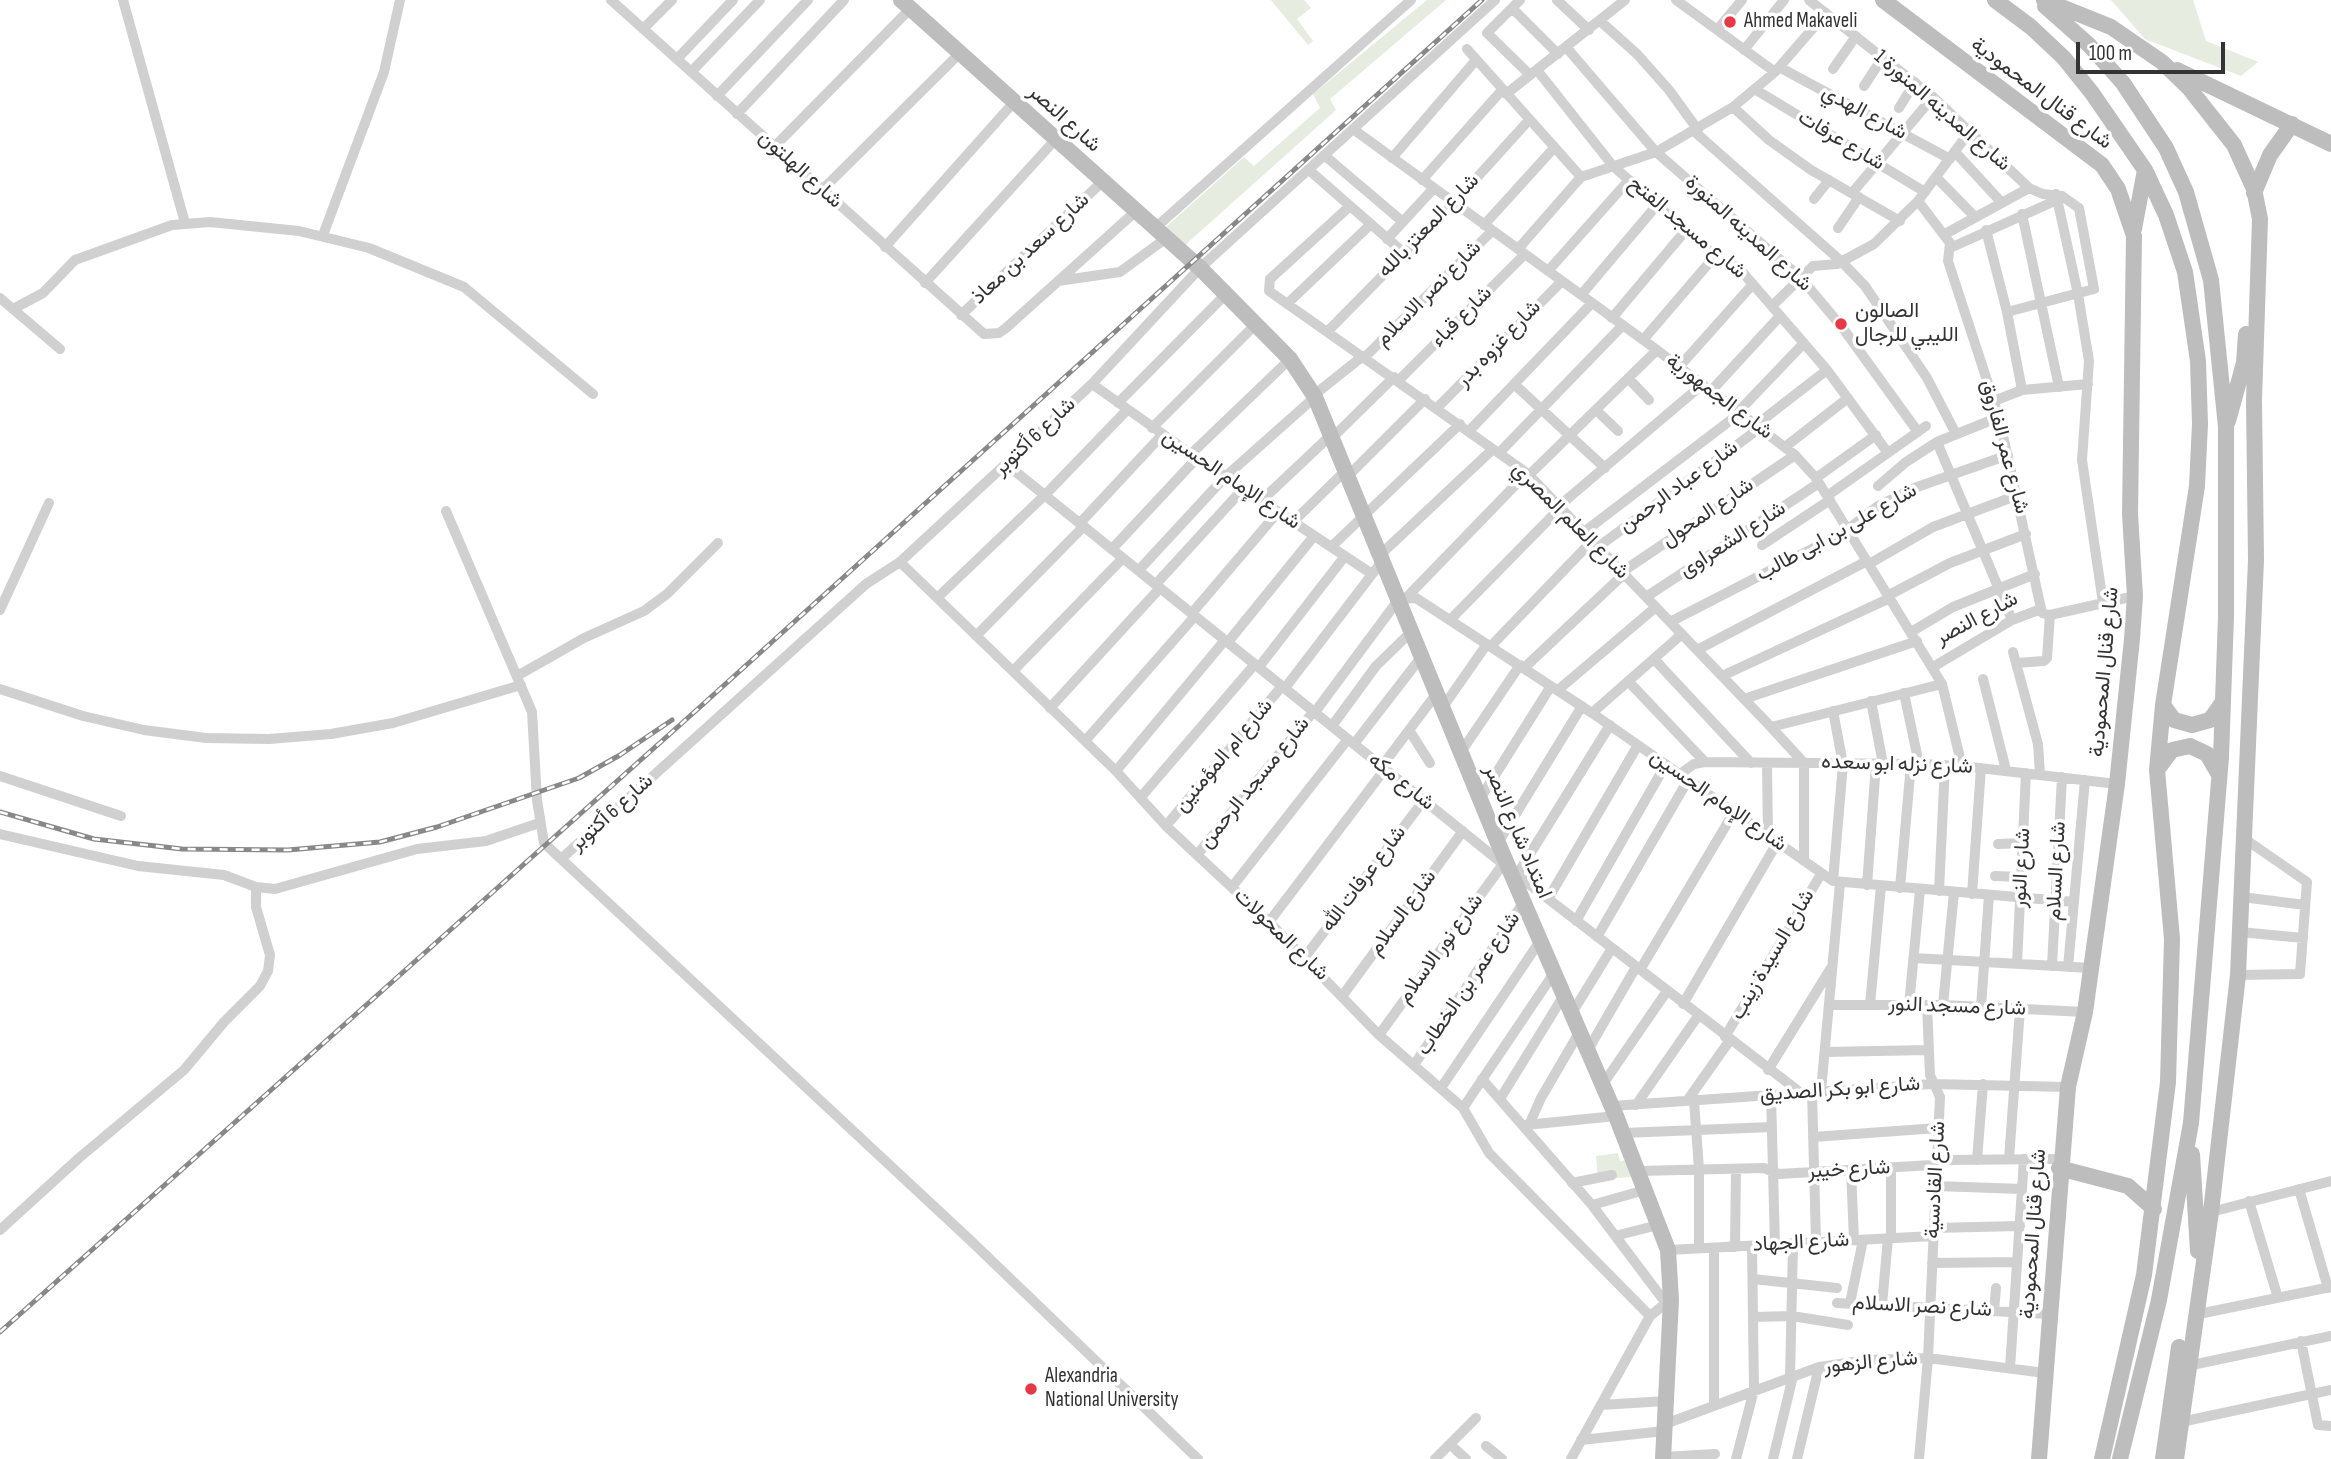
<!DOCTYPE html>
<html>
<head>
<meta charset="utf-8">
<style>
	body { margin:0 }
	#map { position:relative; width:2331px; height:1459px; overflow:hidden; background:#fff; font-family:"Sofia Sans Condensed",sans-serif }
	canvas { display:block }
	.scale { position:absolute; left:2076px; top:42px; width:149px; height:32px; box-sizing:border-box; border:4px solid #333; border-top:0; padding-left:9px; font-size:21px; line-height:24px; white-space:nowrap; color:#333; -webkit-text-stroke:5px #fff; paint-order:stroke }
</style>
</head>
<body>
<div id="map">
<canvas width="2331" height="1459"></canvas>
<div class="scale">100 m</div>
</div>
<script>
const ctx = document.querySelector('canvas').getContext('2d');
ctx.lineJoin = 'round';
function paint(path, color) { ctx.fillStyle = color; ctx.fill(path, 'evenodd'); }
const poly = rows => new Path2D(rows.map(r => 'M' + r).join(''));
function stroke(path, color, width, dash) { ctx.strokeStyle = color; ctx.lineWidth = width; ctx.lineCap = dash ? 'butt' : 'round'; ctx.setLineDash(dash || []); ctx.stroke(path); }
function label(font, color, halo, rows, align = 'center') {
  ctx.font = font + ' "Sofia Sans Condensed",Vazirmatn,sans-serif'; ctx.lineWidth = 7; ctx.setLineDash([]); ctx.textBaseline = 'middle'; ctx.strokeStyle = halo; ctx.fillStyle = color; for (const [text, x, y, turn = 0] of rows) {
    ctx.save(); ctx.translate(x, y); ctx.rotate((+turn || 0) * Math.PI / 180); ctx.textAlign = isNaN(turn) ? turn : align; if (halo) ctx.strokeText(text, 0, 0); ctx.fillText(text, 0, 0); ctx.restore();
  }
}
const green = poly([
	[1271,0,1304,0,1311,8,1297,19,1313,41,1308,45],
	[1427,0,1446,0,1330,99,1336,110,1184,246,1166,227,1244,157,1254,166,1320,108,1313,94],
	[2111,0,2193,0,2206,41,2258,62,2241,76,2145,39],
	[1618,1153,1620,1161,1628,1160,1632,1177,1598,1179,1596,1156]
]);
const street = poly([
	[123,0,185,223],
	[611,0,984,334,999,333,1006,328,1135,212],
	[1520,0,1487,33,1530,75],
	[1557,0,1589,30],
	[1676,0,1775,72],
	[1809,0,1933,97,2029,188,2043,194,2062,196,2079,208,2094,289,2007,312],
	[1512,8,1558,54],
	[1600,21,1637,54,1669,90,1698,130],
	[643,29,672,0],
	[1717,30,1742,0],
	[1566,47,1656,152,1800,277,1842,327,1918,432],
	[1467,49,1581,177],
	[1744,50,1784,0],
	[677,59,733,0],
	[1779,67,1950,159],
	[1833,69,1856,36],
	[1537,70,1613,166,1722,262,1738,267,1827,370,1888,453],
	[691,72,760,0],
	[1864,86,1883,57],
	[1756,90,1925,192],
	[1506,94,1625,0],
	[717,96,808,0],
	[1733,107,1769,140,1811,170,1900,221],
	[1899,108,1915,82],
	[737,114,844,0],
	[1353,129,1657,350,1795,455,1816,478,1942,684,1962,766],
	[1695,132,1842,262,1865,286,1927,378,1955,432],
	[774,147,911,8],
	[1955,152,2002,203],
	[1324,155,1403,222],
	[1392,158,1476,60],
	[1309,170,1404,253],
	[1581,177,1656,152,1733,107,1775,72,1826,13],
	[1936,177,1975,217],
	[1422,180,1502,90],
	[822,190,960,53],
	[1852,193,1933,97],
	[2056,194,2078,294,2089,361,2082,460,2103,603],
	[1814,199,1829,180],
	[1918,201,1950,243,1948,261,1999,417,2042,613,2050,615,2135,596],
	[1350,206,1270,279,1269,291,1527,473,1771,727,1804,763,1804,861],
	[2022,214,2059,387],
	[1484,225,1554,148],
	[1838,228,1859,197],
	[1154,229,1411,0],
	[1986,230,2007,312,2022,390],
	[1945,234,2029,188],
	[323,235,384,72,400,0],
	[1387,239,1434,188],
	[885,247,1014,102],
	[1950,248,2057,200],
	[1518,249,1581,177],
	[1548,271,1629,180],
	[1058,281,1120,272,1165,239],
	[925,283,1055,140],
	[1581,295,1657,205],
	[0,298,60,349],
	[1287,304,1371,224],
	[1772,306,1813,266,1837,264,1874,244,1918,201,1970,131],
	[13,309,43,293,75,260,172,225,210,222,299,231,369,248,464,287,593,394],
	[961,315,1102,182],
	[1612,318,1686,230],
	[1328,331,1454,203,1529,120],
	[1643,340,1715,256],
	[1365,357,1492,231],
	[1679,367,1753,284],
	[1628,378,1649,400],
	[1398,381,1525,254],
	[1092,384,1191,454,1372,574],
	[1514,384,1605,468],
	[1711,391,1780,316],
	[1314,395,1363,356],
	[1994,401,2022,390,2088,384],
	[1118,403,1226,294],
	[1437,408,1562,281],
	[1596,410,1618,431],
	[1738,412,1804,343],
	[1756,425,1827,370],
	[1152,428,1256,324],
	[1469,431,1592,303],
	[1331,439,1394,377],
	[1937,442,2012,620],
	[1785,447,1848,398],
	[1499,453,1623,325],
	[1191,454,1290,359],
	[1006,464,1508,868,1801,1093],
	[1529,475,1657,350],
	[1347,477,1425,399],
	[1816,478,1876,435],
	[1878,486,1906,462,1937,442,1999,417],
	[1827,496,1926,426],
	[1261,501,1330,436],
	[1559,506,1703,384],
	[446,511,532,712,537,800,544,843,970,1240,1198,1459],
	[1293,522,1345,471],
	[1080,523,1162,435],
	[1584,532,1740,413],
	[1762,545,1830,500],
	[1331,547,1460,424],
	[1598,547,1760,428],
	[1112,549,1197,458],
	[1380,555,1493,449],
	[900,562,1116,771,1166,826,1269,922,1379,1035,1463,1108,1489,1153,1650,1316],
	[1869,564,1933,527,2018,495],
	[1139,570,1225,477,1315,397],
	[1622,572,1795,455],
	[1156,584,1243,489],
	[1889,595,1950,563,2026,534],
	[1407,597,1527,473],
	[1646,597,1819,483],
	[937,598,1045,495,1127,410],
	[0,610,49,503],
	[1192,613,1278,512],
	[1451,619,1560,508],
	[1670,622,1843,533,1878,506,1917,487,2008,455],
	[1911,632,1953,607,2035,574],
	[976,636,1084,526],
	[1228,642,1314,536],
	[1491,646,1592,541],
	[1697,650,1867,561],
	[2013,652,2038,744,2040,774],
	[1654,659,1751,763],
	[2016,663,2044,661,2047,658,2050,615],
	[1259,667,1345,556],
	[1933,667,2012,620,2041,609],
	[1524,668,1624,574],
	[1013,671,1123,558],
	[517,676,584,638,644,611,667,594,718,543],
	[1722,676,1890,598],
	[1983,679,2006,770],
	[1628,681,1705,762],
	[1285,688,1383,560],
	[0,689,83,716,144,730,206,738,269,739,331,734,393,723,521,685],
	[1558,690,1656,607],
	[1904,693,1919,764],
	[1744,699,1917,641],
	[1871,701,1883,764],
	[1443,707,1487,644],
	[1050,708,1160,588],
	[1833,711,1843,764,1833,881],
	[1315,712,1399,599,1416,598,1592,713,1833,881,2074,902],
	[1592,713,1682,634],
	[1332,726,1376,666,1412,631],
	[1771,727,1942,684],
	[1409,730,1430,763],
	[1085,741,1195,616],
	[1354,744,1422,656],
	[1461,752,1520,665],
	[1767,763,1768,836],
	[1382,766,1437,693],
	[1116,771,1225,640],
	[1680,774,1694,764,1705,762,1919,764,1962,766,2117,784],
	[0,776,121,816],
	[1141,797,1255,664],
	[1480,799,1551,686],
	[1166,826,1282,686],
	[0,834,138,866,224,875,256,887,275,889,417,849,486,841,539,823],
	[1498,843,1582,706],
	[1998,844,2023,843],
	[1197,855,1314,711],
	[561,859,866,584,900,562,1092,384,1200,268,1495,0],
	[1517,875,1610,725],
	[1995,876,2021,877],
	[1867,885,1876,764],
	[1232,887,1348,739],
	[1900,888,1911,764],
	[1939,891,1945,765],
	[1972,894,1981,768],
	[2242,897,2305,905],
	[1548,899,1638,745],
	[1576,921,1666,764],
	[1269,922,1385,769],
	[2240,932,2303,938],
	[1597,937,1688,780],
	[1305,957,1424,800],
	[1914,958,2091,968],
	[2017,964,2026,773],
	[2052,966,2062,777],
	[2068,967,2085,780],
	[1640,970,1734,812],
	[2238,975,2300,974,2307,882,2245,839],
	[1343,995,1463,831],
	[1683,1004,1777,843],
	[1829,1005,1943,1005,2085,1012],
	[1870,1005,1881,886],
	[1909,1005,1920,890],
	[1943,1005,1954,892],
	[1981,1007,1989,895],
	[1572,1013,1612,948],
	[1379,1035,1503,864],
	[1725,1037,1821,874],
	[1588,1050,1636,967],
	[1825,1052,1929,1050],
	[1414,1065,1523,903],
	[1768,1070,1831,968],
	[1482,1079,1592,1205,1665,1302],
	[1603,1084,1667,991],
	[1441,1088,1540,941],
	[1821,1091,1840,883],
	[1812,1092,1816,1242],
	[1771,1095,1775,1245],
	[1500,1099,1564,995],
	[1687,1101,1730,1040],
	[1694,1101,1699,1169,1699,1248],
	[1636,1105,1698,1016],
	[1612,1106,1932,1084,2068,1087],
	[1463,1108,1554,973],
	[1526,1125,1616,1116],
	[1529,1125,1541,1098,1580,1031],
	[1623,1133,1772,1127],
	[1813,1137,1938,1128],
	[2009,1159,2020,1009],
	[1977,1160,1983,1084],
	[1891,1168,1891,1238],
	[1851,1170,1854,1240],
	[1638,1171,1764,1168,1779,1174,1932,1165,1945,1160,2060,1159],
	[1572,1183,1612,1175],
	[1936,1186,2022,1189],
	[2299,1189,2328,1288],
	[2249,1201,2278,1298],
	[1592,1205,1645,1190],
	[2211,1212,2331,1181],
	[1934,1228,2020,1226],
	[0,1230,79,1158,184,1070,224,1022,260,986,268,971,270,955,256,907,256,887],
	[1615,1236,1658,1225],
	[1735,1247,1736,1169],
	[1714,1248,1714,1405],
	[1668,1250,1933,1236],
	[1932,1263,2017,1262],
	[1753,1279,1837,1288],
	[1837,1303,2049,1314],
	[1850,1303,1863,1240],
	[1882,1305,1888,1238],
	[1994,1311,1996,1288],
	[2194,1315,2331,1287],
	[1753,1317,1792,1316,1848,1325],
	[2301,1341,2318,1425,2331,1426],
	[2187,1366,2331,1336],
	[2010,1368,2024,1159],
	[1790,1377,1793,1244],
	[1601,1405,1666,1401],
	[2181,1422,2331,1390],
	[1665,1424,1819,1367,1867,1360,1928,1358,2045,1373],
	[1581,1440,1664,1431],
	[1486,1446,1502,1459],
	[1455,1449,1466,1459],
	[1663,1457,1715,1454],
	[1435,1459,1476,1418],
	[1571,1459,1650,1316,1670,1300],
	[1736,1459,1754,1390,1752,1246],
	[1773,1459,1793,1376],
	[1797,1459,1819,1367],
	[1919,1459,1928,1358,1940,1097,1930,1075,1927,1005]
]);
const secondary = poly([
	[901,0,1200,268,1290,359,1315,397,1498,843,1616,1116,1668,1250,1671,1300,1663,1459],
	[1883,0,2102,165,2118,189,2134,236,2130,514,2135,596,2132,639,2117,784,2085,1012,2068,1087,2039,1459],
	[1995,0,2031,27,2064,58,2092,93,2145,170,2166,215,2185,272,2198,361,2200,424,2197,486,2163,705,2157,770,2172,939,2168,1082,2144,1275,2102,1459],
	[2044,0,2111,27,2162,62,2189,88,2234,145,2254,189,2260,219,2254,400,2256,560,2238,975,2211,1212,2176,1459],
	[2045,6,2089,45,2123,83,2166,148,2186,192,2211,280,2226,427,2226,616,2221,757,2191,1123,2159,1300,2120,1459],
	[2177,70,2331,144],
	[2254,193,2270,155,2292,124],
	[2134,229,2145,170],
	[2228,421,2244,363,2246,334],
	[2163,705,2174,720,2192,725,2210,720,2222,703],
	[2157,770,2172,750,2190,746,2207,754,2218,773],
	[2192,1154,2198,1251],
	[2059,1168,2128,1186,2154,1209],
	[2163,1459,2179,1347]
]);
const rail = poly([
	[0,812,94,839,182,849,288,850,380,842,437,827,579,778,620,755,672,720],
	[0,1332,700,707,1482,0]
]);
const markers = [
	[1730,22,7,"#e63946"],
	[1841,324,7,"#e63946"],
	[1031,1389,7,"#e63946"]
];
const poiNames = [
	["Ahmed Makaveli",1744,22],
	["الصالون",1855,312],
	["الليبي للرجال",1855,336],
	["Alexandria",1045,1377],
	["National University",1045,1401]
];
const streetNames = [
	["شارع قنال المحمودية",2041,94,37],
	["شارع المدينه المنورة 1",1942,111,41],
	["شارع الهدي",1864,113,28],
	["شارع النصر",1064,119,42],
	["شارع عرفات",1841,141,31],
	["شارع الهلتون",800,170,42],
	["شارع المعتز بالله",1429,226,-46],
	["شارع مسجد الفتح",1687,228,40],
	["شارع المدينه المنورة",1748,234,42],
	["شارع سعد بن معاذ",1031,249,-43],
	["شارع نصر الاسلام",1429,294,-45],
	["شارع قباء",1462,317,-45],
	["شارع غزوه بدر",1499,344,-46],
	["شارع الجمهورية",1719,397,37],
	["شارع 6 أكتوبر",1035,437,-43],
	["شارع عمر الفاروق",2004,447,75],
	["شارع الإمام الحسين",1231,480,34],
	["شارع عباد الرحمن",1679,487,-36],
	["شارع المحول",1708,513,-34],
	["شارع العلم المصري",1570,521,45],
	["شارع على بن ابى طالب",1837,533,-29],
	["شارع الشعراوى",1733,540,-33],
	["شارع النصر",1977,619,-28],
	["شارع قنال المحمودية",2105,672,-85],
	["شارع ام المؤمنين",1224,756,-50],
	["شارع نزله ابو سعده",1897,765,2],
	["شارع مكه",1401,782,39],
	["شارع مسجد الرحمن",1255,783,-51],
	["شارع الإمام الحسين",1718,801,35],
	["شارع 6 أكتوبر",612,813,-42],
	["امتداد شارع النصر",1517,832,67],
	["شارع النور",2022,868,-87],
	["شارع السلام",2057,871,-87],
	["شارع عرفات الله",1364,879,-53],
	["شارع السلام",1403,913,-54],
	["شارع المحولات",1281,935,44],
	["شارع نور الاسلام",1441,949,-54],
	["شارع السيدة زينب",1773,955,-60],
	["شارع عمر بن الخطاب",1469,984,-56],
	["شارع مسجد النور",1957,1007,2],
	["شارع ابو بكر الصديق",1840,1090,-4],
	["شارع خيبر",1849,1170,-3],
	["شارع القادسية",1936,1180,-87],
	["شارع قنال المحمودية",2034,1234,-86],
	["شارع الجهاد",1801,1243,-3],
	["شارع نصر الاسلام",1922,1307,3],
	["شارع الزهور",1871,1363,-5]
];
paint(green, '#e6ecdf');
stroke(street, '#d0d0d0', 10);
stroke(secondary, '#bdbdbd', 16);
stroke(rail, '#888', 5);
stroke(rail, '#fff', 2.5, [8]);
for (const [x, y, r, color] of markers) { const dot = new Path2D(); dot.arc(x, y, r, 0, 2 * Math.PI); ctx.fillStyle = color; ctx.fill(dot); stroke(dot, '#fff', 2.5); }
label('21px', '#333', '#fff', poiNames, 'left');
label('21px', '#333', '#fff', streetNames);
</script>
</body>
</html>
